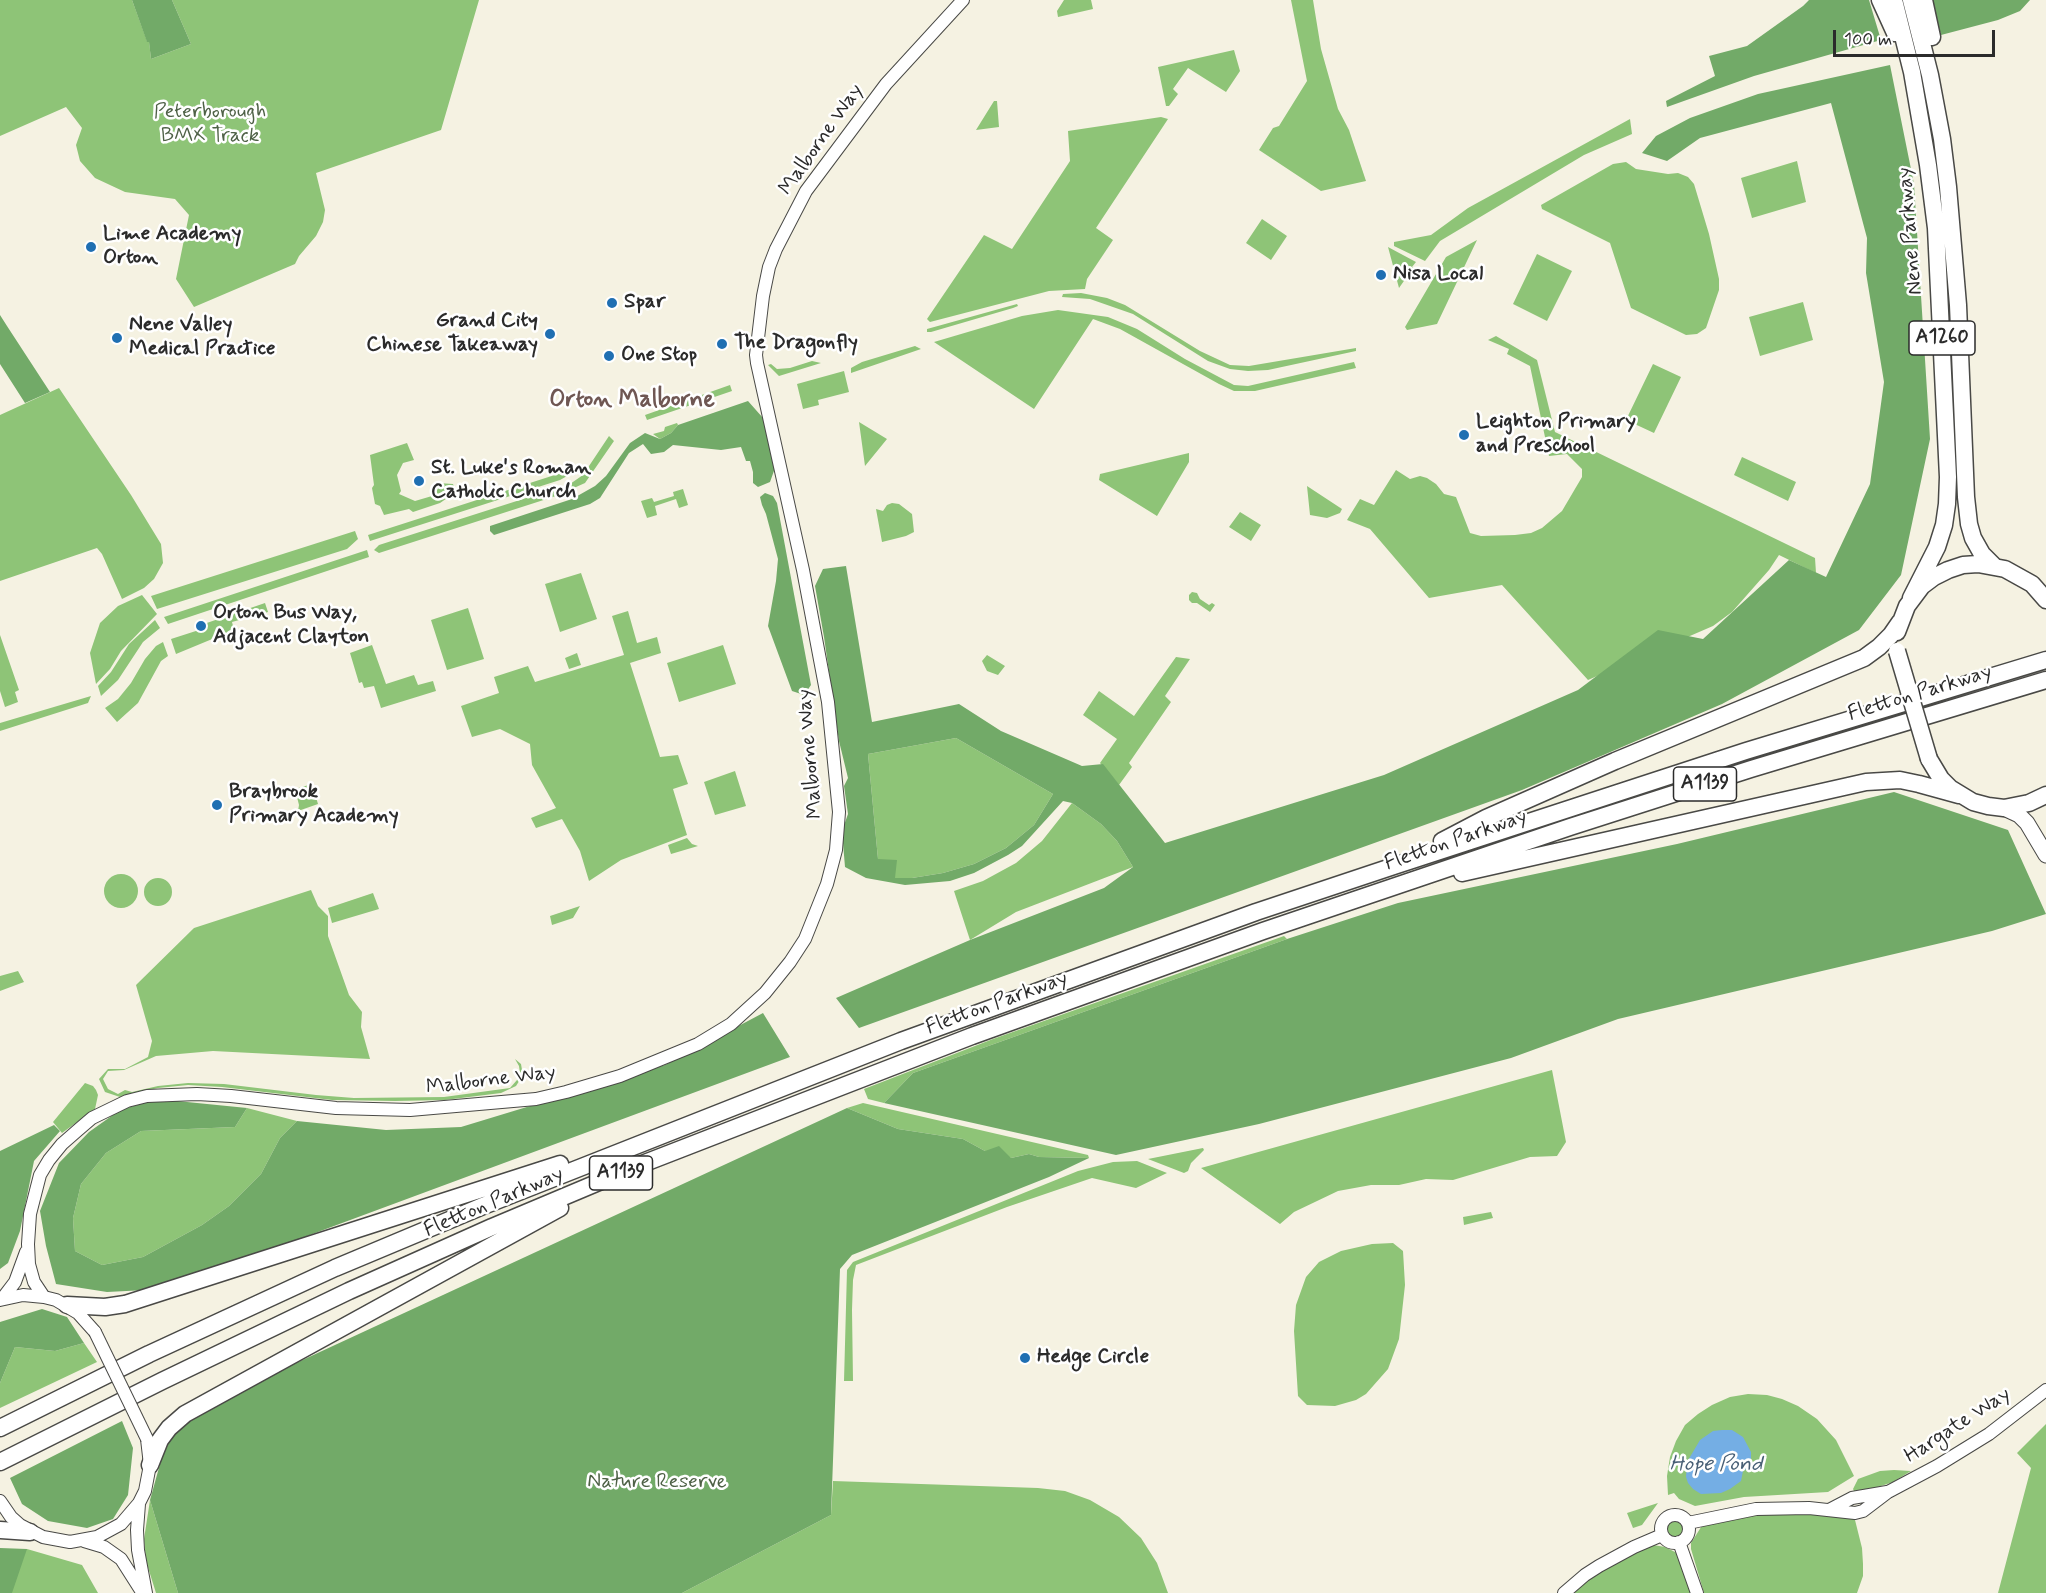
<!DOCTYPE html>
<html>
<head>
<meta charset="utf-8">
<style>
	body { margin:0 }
	#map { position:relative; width:2046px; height:1593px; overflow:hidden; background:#f5f2e2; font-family:Mynerve,sans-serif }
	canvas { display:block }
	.scale { position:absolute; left:1833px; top:30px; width:162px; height:27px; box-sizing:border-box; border:3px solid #2b2b2b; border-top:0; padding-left:8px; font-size:18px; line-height:21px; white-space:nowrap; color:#2b2b2b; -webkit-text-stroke:4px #fff; paint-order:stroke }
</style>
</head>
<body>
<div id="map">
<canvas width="2046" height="1593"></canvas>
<div class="scale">100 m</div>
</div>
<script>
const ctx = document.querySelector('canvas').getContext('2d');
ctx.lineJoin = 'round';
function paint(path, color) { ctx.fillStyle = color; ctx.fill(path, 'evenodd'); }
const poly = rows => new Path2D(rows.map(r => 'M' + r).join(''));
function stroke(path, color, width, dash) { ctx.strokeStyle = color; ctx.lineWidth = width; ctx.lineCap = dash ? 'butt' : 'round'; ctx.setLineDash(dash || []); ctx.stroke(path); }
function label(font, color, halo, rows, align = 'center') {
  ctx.font = font + ' Mynerve,sans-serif'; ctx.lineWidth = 5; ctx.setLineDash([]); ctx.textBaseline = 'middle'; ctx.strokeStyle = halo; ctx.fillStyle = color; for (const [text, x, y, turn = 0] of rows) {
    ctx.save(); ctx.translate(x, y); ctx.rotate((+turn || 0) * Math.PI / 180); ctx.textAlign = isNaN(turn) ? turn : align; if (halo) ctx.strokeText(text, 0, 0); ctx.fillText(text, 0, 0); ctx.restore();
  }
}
const green = poly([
	[0,0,132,0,147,41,149,41,151,59,191,44,172,0,479,0,441,130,316,173,325,210,323,222,316,236,299,256,295,264,194,307,176,279,189,215,175,199,125,192,95,178,80,161,76,145,82,128,66,107,0,136],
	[1064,0,1091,0,1093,9,1058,17,1057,11],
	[1291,0,1313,0,1321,49,1338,109,1349,130,1366,181,1321,191,1259,150,1273,128,1279,126,1307,81],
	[1234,50,1240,71,1226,92,1188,68,1173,89,1178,94,1169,106,1166,106,1158,67],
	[994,101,997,101,999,127,976,130],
	[1161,117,1168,119,1096,228,1113,240,1087,279,1085,289,1049,291,930,322,927,319,984,235,1012,249,1070,161,1068,131],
	[1630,119,1632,134,1584,155,1440,241,1425,261,1394,246,1394,242,1431,235,1468,208],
	[1797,161,1806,202,1752,218,1741,178],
	[1626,162,1636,169,1668,174,1678,173,1688,177,1694,184,1709,234,1719,279,1719,290,1706,328,1697,334,1686,335,1631,308,1610,243,1542,209,1541,205,1613,164],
	[1262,219,1287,236,1271,260,1246,243],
	[1477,240,1437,324,1407,330,1405,327,1446,257],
	[1388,247,1416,262,1412,267,1418,271,1412,281,1406,278,1399,288],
	[1537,254,1572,271,1547,321,1513,304],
	[1081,293,1107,298,1125,305,1200,351,1230,365,1249,366,1356,348,1356,351,1268,370,1248,371,1230,369,1208,361,1133,314,1090,299,1062,297,1063,294],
	[1803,302,1813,340,1760,356,1749,317],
	[1017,304,1018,306,1013,308,931,332,927,332,927,329],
	[1058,310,1108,317,1137,329,1185,359,1234,385,1248,386,1354,362,1356,368,1255,391,1234,391,1219,384,1120,329,1093,319,1034,409,934,342,1022,316],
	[1496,336,1537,360,1555,432,1815,558,1816,573,1779,555,1769,570,1732,612,1713,626,1588,680,1502,585,1429,598,1370,529,1347,520,1360,499,1374,505,1396,470,1410,479,1420,476,1427,478,1436,484,1444,494,1456,497,1470,533,1481,536,1515,535,1531,533,1542,528,1562,511,1582,477,1582,469,1567,454,1549,456,1530,366,1507,354,1509,349,1488,340],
	[915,346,921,349,851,373,851,368,862,362],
	[812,361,821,363,779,376,768,365,771,364,777,369,790,368],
	[1653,364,1681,377,1654,433,1626,420],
	[844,371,849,392,818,400,819,405,803,409,797,384],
	[730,385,732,391,647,420,645,415],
	[59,388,131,495,161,544,163,563,154,579,144,588,122,599,102,554,97,548,0,581,0,415],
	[859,422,887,439,865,466],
	[677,423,678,425,671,433,660,439,653,434,664,431,665,427],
	[609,436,614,441,585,483,556,496,379,553,374,550,379,545,570,484,583,475],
	[407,443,414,460,403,463,397,475,401,491,399,494,415,501,432,496,438,483,453,484,456,492,440,503,413,512,409,509,384,515,380,506,375,504,372,488,374,485,370,455],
	[1189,453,1189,462,1157,516,1099,480,1100,474],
	[1742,457,1796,482,1788,501,1734,475],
	[579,463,576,471,560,480,370,541,368,535,561,473],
	[1307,486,1342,509,1340,513,1327,518,1310,515],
	[683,489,688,505,679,508,676,499,655,506,657,515,647,518,641,501,652,498,654,502,674,496,673,492],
	[892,503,899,504,912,514,914,532,906,536,882,542,876,509,883,511,887,505],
	[1240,512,1261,525,1251,541,1229,527],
	[355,531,358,539,347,549,157,609,151,596],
	[367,550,369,557,168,624,164,617],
	[581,573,597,619,560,632,545,584],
	[1192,592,1197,593,1200,599,1209,605,1212,603,1215,605,1210,612,1197,603,1192,603,1189,600,1189,595],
	[142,595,157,614,121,651,110,669,96,684,90,653,100,623,118,606],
	[265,603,268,612,232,622,234,630,176,654,171,639,199,630,198,626],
	[468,608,484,659,447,670,431,620],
	[628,611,637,643,657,637,661,653,630,663,660,757,678,755,688,784,673,789,687,835,621,860,589,881,580,851,562,819,536,828,531,818,556,808,532,765,530,744,500,729,472,737,461,706,499,693,494,677,528,666,535,682,624,655,612,616],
	[155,620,160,628,143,642,118,680,101,696,98,686,111,672,129,644],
	[0,635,19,690,15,692,18,702,5,707,0,691],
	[163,642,168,656,161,661,138,703,117,722,105,708,118,699,131,683,145,659,156,646],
	[372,645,386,684,414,675,418,685,433,681,436,691,381,708,374,686,364,688,362,682,359,683,350,653],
	[723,645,736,684,679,702,667,663],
	[577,653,581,665,569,669,565,658],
	[987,655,1005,666,998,675,987,671,982,661],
	[1176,657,1190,659,1165,696,1171,702,1129,763,1132,767,1119,785,1100,763,1117,739,1083,715,1099,691,1134,716],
	[91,696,88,703,0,731,0,723],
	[956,738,1053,794,1034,825,1006,848,974,864,943,873,912,878,895,878,878,859,868,754],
	[735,771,746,806,715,815,704,782],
	[312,784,318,804,298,811,299,805,295,789],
	[1072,803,1101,824,1117,841,1133,867,1016,912,970,940,954,891,983,881,1016,863,1042,841],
	[687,838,692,844,698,846,671,854,668,845],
	'104 891a17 17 0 1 1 34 0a17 17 0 1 1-34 0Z',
	'144 892a14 14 0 1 1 28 0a14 14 0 1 1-28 0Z',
	[311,890,318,906,328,916,328,936,349,995,362,1012,361,1027,370,1059,213,1051,156,1056,124,1070,108,1071,103,1079,108,1089,118,1094,125,1090,132,1092,158,1086,188,1083,224,1084,316,1095,354,1098,444,1097,510,1088,517,1080,520,1073,519,1066,515,1059,521,1064,522,1070,521,1078,516,1086,501,1093,445,1100,395,1101,332,1100,222,1087,188,1085,158,1088,120,1097,105,1092,99,1079,108,1069,125,1069,148,1057,152,1041,136,985,194,928],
	[373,893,379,909,332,923,328,908],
	[580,906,573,918,552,925,550,916],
	[1284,936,1287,939,913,1073,884,1103,868,1099,864,1089,993,1039],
	[18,971,24,982,0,991,0,976],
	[1552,1070,1566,1142,1557,1156,1530,1157,1453,1180,1426,1179,1399,1185,1371,1185,1338,1191,1294,1212,1280,1224,1201,1168],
	[85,1083,93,1086,96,1090,98,1095,95,1109,62,1133,53,1122],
	[863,1103,1088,1155,1089,1158,1039,1157,1029,1154,1011,1158,985,1151,963,1139,898,1129,847,1108],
	[247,1108,297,1121,280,1138,261,1174,229,1206,202,1225,143,1257,102,1265,75,1251,73,1218,81,1184,106,1153,141,1131,235,1127],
	[1203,1148,1204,1150,1191,1163,1188,1171,1184,1173,1148,1159],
	[1137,1161,1167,1173,1136,1188,1092,1178,1007,1207,856,1265,853,1280,852,1310,853,1381,844,1381,847,1270,853,1262,1078,1171,1113,1162],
	[1491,1212,1493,1218,1464,1225,1463,1217],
	[1393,1243,1403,1251,1405,1285,1399,1339,1388,1369,1366,1394,1356,1400,1335,1406,1307,1405,1298,1396,1294,1331,1296,1305,1306,1277,1319,1262,1341,1251,1372,1244],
	[84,1343,97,1362,0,1408,0,1383,15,1347,55,1351],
	[1748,1394,1767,1395,1782,1399,1798,1406,1817,1419,1836,1440,1854,1476,1828,1492,1744,1497,1695,1506,1679,1499,1674,1493,1668,1495,1667,1476,1670,1457,1676,1441,1685,1425,1698,1414,1712,1405,1730,1397],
	[2046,1424,2046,1593,1998,1593,2031,1468,2017,1453],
	[1894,1470,1911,1471,1893,1482,1869,1490,1854,1491,1853,1489,1858,1479,1880,1471],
	[833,1481,1038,1488,1065,1491,1090,1500,1119,1517,1141,1538,1157,1563,1168,1593,682,1593,831,1515],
	[150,1500,178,1593,156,1593,146,1561,144,1539],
	[1658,1503,1642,1525,1633,1528,1627,1513],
	[1761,1511,1854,1516,1862,1548,1863,1564,1863,1576,1857,1593,1704,1593,1691,1549,1691,1543,1703,1524],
	'1667 1529a9 9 0 1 1 18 0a9 9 0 1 1-18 0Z',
	[1653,1545,1665,1547,1679,1554,1692,1593,1574,1593,1586,1582,1620,1560],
	[0,1549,27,1549,82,1565,98,1593,0,1593]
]);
const forest = poly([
	[132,0,172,0,191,44,151,59,149,42,147,42],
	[1809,0,1869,0,1881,40,1754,76,1667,107,1666,101,1715,76,1709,56,1747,46,1803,6],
	[1931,0,2030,0,2020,11,1998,20,1941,35],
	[1890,65,1914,184,1930,439,1901,575,1859,630,1722,704,1522,790,859,1028,836,998,970,940,1104,888,1133,867,1117,841,1101,824,1072,803,1063,801,1022,846,1008,855,974,873,950,881,905,885,866,878,845,867,842,831,848,814,844,786,848,778,839,741,824,637,815,586,823,569,846,566,872,722,959,704,1001,731,1082,766,1103,764,1165,843,1384,775,1578,690,1658,630,1703,639,1789,560,1826,577,1870,484,1884,382,1866,273,1867,238,1831,103,1700,138,1667,161,1642,153,1656,136,1690,118,1758,94],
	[956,738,1053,794,1034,825,1006,848,974,864,943,873,912,878,895,878,897,860,878,859,868,754],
	[0,315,7,326,50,392,25,403,0,364],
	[748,401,763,418,775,468,770,482,758,487,753,483,753,472,750,461,746,461,741,447,721,450,673,445,664,452,651,454,643,444,629,453,600,498,590,504,494,535,490,531,490,526,572,499,595,486,606,476,630,443,645,433,660,439,671,433,678,425],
	[765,493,773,496,777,503,811,685,804,695,792,691,768,626,776,581,778,559,766,514,762,505,760,497],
	[1894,792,2008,830,2046,914,1992,931,1618,1019,1511,1058,1259,1124,1116,1155,884,1103,913,1073,1287,939,1398,903,1677,844],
	[763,1013,790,1057,191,1279,146,1290,107,1292,56,1284,46,1246,40,1211,59,1163,89,1132,120,1110,157,1099,247,1108,235,1127,141,1131,106,1153,81,1184,73,1218,75,1251,102,1265,143,1257,202,1225,229,1206,261,1174,280,1138,297,1121,386,1130,461,1127,665,1065],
	[847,1108,898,1129,963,1139,985,1151,999,1146,1011,1158,1029,1154,1039,1157,1089,1158,1049,1177,852,1255,840,1269,831,1515,682,1593,178,1593,150,1500,165,1446,179,1426,214,1401],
	[54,1125,60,1131,34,1161,20,1231,8,1263,0,1269,0,1151],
	[42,1309,67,1317,84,1343,55,1351,15,1347,0,1383,0,1322],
	[122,1421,133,1448,128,1495,113,1519,87,1528,48,1521,22,1504,10,1478],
	[0,1548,27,1549,12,1593,0,1593]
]);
const water = poly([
	[1722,1430,1732,1430,1743,1437,1751,1452,1751,1466,1743,1471,1741,1481,1730,1489,1721,1493,1701,1494,1693,1489,1688,1483,1686,1477,1687,1462,1700,1440,1713,1431]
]);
const minor = poly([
	[44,1297,34,1282,29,1264,28,1244,30,1214,40,1175,49,1160,62,1144,78,1130,92,1118,127,1101,147,1096,197,1094,231,1096,336,1108,410,1110,536,1099,566,1092,620,1076,698,1044,731,1024,765,993,790,962,805,939,827,884,836,850,839,812,828,702,803,570,757,363,756,355,763,296,769,267,776,249,806,191,886,84,963,0],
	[2,1299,15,1282,26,1252],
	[0,1300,23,1295,44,1297,56,1300,78,1313,95,1332],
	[0,1501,11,1517,20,1525,43,1537,70,1542,97,1537,121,1524,139,1503,145,1491,150,1465,147,1439],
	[139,1504,137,1530,138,1550,146,1593],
	[1829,1510,1852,1498,1887,1492],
	'1661 1529a14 14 0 1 1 28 0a14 14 0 1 1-28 0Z',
	[1688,1523,1756,1509,1809,1508,1855,1513,1863,1511,1888,1492,1937,1466,1989,1434,2046,1390],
	[84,1541,104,1547,121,1559,142,1592],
	[1679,1542,1697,1593],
	[1564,1593,1585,1575,1599,1566,1634,1547,1662,1535]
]);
const major = poly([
	[2004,808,2019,815,2027,823,2046,855]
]);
const highway = poly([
	[1880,0,1895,33],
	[1894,0,1912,72,1928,165,1936,228,1948,477,1947,504,1944,525,1937,547,1911,598],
	[1911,0,1930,75,1942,139,1948,187,1958,305,1966,497,1969,524,1973,538,1982,554,1994,566],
	[1924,0,1932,37],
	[1897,632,1907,606,1922,586,1934,577,1948,570,1963,565,1978,564,2005,569,2032,584,2046,600],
	[1929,759,1941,779,1950,788,1973,802,1988,806,2004,808,2029,803,2046,795],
	[1442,841,1486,818,1615,761,1864,658,1879,647,1891,635,1900,622],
	[1462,873,1866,782,1900,780,1919,784,1959,795],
	[67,1305,105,1307,125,1304,560,1164],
	[0,1428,149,1354,335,1268,483,1206,901,1041,1256,912,1394,866,1746,751,2046,660],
	[0,1462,162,1381,349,1291,492,1227,637,1166,972,1036,1263,931,1570,827,1751,769,2046,680],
	[150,1465,160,1440,169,1428,185,1414,560,1208],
	[0,1530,30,1532]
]);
const minorBridge = poly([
	[95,1332,147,1439]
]);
const highwayBridge = poly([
	[1897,651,1929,759]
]);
const markers = [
	[91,247,6,"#1f6fb2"],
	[1381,275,6,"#1f6fb2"],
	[612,303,6,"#1f6fb2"],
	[550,334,6,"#1f6fb2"],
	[117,338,6,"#1f6fb2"],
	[722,344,6,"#1f6fb2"],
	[609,356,6,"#1f6fb2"],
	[1464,435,6,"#1f6fb2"],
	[419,481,6,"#1f6fb2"],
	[201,626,6,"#1f6fb2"],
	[217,805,6,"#1f6fb2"],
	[1025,1358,6,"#1f6fb2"]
];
const shields = [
	[1942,338,66],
	[1705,784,63],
	[621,1173,63]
];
const shieldNames = [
	["A1260",1942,338],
	["A1139",1705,784],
	["A1139",621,1173]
];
const parkNames = [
	["Peterborough",210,113],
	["BMX Track",210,137],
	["Nature Reserve",657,1483]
];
const streetNames = [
	["Malborne Way",822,140,-55],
	["Nene Parkway",1911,231,-95],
	["Fletton Parkway",1920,694,-17],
	["Malborne Way",811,754,-95],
	["Fletton Parkway",1456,841,-19],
	["Fletton Parkway",997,1004,-20],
	["Malborne Way",491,1081,-7],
	["Fletton Parkway",494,1203,-23],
	["Hargate Way",1958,1426,-33]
];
const poiNames = [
	["Lime Academy",103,235],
	["Orton",103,259],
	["Nisa Local",1393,275],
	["Spar",624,303],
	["Grand City",538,322,"right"],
	["Chinese Takeaway",538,346,"right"],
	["Nene Valley",129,326],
	["Medical Practice",129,350],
	["The Dragonfly",734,344],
	["One Stop",621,356],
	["Leighton Primary",1476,423],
	["and Preschool",1476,447],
	["St. Luke's Roman",431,469],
	["Catholic Church",431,493],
	["Orton Bus Way,",213,614],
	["Adjacent Clayton",213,638],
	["Braybrook",229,793],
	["Primary Academy",229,817],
	["Hedge Circle",1037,1358]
];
const waterNames = [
	["Hope Pond",1716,1465]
];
const quarterNames = [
	["Orton Malborne",632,401]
];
paint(green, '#8ec477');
paint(forest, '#72aa68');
paint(water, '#74aee4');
stroke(minor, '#494946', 14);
stroke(major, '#494946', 17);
stroke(highway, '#494946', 19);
stroke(minor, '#fff', 12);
stroke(major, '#fff', 15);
stroke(highway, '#fff', 16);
stroke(minorBridge, '#494946', 14, []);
stroke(highwayBridge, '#494946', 19, []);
stroke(minorBridge, '#fff', 12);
stroke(highwayBridge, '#fff', 16);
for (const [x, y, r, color] of markers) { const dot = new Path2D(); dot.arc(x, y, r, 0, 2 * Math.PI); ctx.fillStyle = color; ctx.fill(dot); stroke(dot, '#fff', 2); }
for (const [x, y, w] of shields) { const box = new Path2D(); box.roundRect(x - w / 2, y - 17, w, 34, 4.5); ctx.fillStyle = '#fff'; ctx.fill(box); stroke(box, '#2b2b2b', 1.5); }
label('bold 20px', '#2b2b2b', null, shieldNames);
label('21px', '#4e6146', '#fff', parkNames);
label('21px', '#2b2b2b', '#fff', streetNames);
label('bold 21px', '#2b2b2b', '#fff', poiNames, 'left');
label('italic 22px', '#485f75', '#fff', waterNames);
label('bold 24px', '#6f5753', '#fff', quarterNames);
</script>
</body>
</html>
